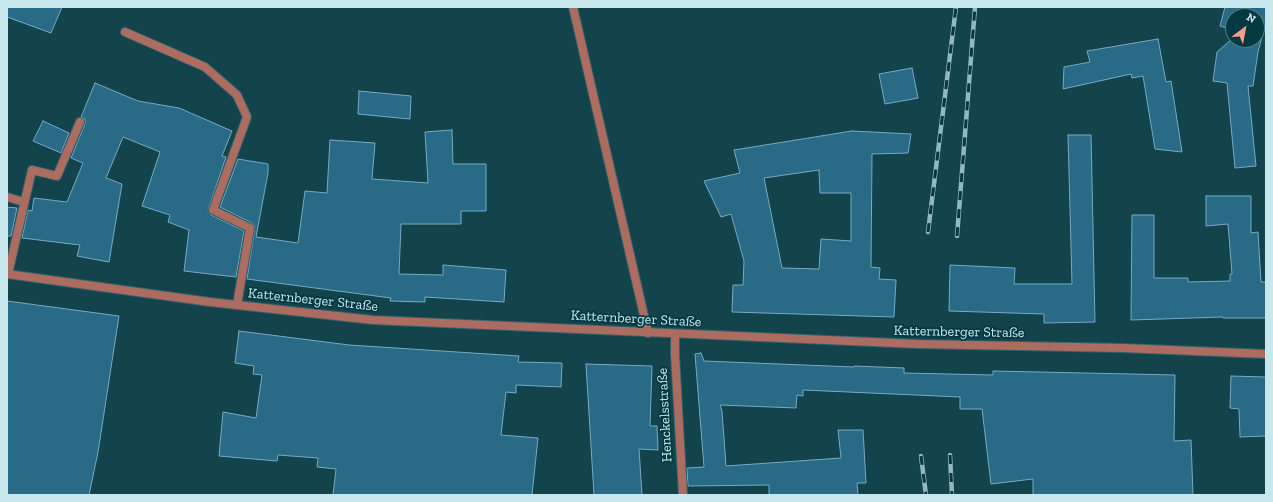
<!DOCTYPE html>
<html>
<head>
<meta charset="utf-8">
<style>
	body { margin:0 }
	#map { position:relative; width:1273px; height:502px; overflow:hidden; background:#13444c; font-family:"Zilla Slab",serif }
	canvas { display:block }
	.frame { position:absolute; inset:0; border:8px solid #c8e7ed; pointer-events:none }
	.north { position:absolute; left:1225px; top:8px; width:40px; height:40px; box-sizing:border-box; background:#043942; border:1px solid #527f86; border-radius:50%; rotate:32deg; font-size:11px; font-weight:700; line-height:16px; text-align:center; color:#c8e7ed }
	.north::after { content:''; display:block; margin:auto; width:14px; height:18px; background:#f49d8d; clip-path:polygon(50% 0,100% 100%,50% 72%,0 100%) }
</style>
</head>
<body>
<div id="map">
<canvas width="1273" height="502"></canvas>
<div class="frame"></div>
<div class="north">N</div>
</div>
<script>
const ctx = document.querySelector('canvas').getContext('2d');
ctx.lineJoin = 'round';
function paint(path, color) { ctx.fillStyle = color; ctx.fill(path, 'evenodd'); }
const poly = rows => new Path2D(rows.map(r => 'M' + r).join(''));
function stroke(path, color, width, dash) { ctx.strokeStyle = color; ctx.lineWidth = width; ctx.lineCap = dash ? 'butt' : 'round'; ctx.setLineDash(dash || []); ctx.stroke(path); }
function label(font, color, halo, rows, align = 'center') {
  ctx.font = font + ' "Zilla Slab",serif'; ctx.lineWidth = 3.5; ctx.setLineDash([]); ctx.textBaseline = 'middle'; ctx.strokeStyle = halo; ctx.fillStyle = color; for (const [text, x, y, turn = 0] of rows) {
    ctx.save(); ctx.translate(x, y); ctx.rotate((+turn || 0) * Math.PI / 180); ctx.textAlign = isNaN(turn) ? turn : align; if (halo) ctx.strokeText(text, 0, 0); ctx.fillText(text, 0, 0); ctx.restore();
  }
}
const building = poly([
	[7,7,62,7,51,33,7,17,7,7],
	[1225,7,1266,7,1266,22,1258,52,1253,86,1248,86,1256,166,1235,168,1227,83,1213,81,1217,52,1233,38,1233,40,1257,40,1257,16,1233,16,1233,30,1220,26,1225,7],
	[1158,39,1166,82,1171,81,1182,152,1155,149,1143,76,1132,78,1131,74,1063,89,1064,67,1090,62,1087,51,1158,39],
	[912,68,918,98,885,104,879,74,912,68],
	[95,83,138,101,179,108,232,131,222,156,226,157,208,210,211,215,244,231,236,277,184,271,189,230,168,222,170,215,142,206,160,152,123,137,106,178,122,184,109,262,77,256,80,245,22,238,28,210,32,211,34,198,67,202,83,163,71,158,85,124,85,119,81,117,95,83],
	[359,91,411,96,410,119,358,114,359,91],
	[43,121,69,133,61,153,33,141,43,121],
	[452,130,453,164,486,164,486,211,461,211,461,224,401,224,399,274,443,275,443,265,506,270,504,302,425,297,425,302,390,301,391,298,247,279,255,226,252,223,220,207,238,159,268,164,268,173,256,237,298,243,305,191,327,193,330,140,375,143,372,179,428,183,425,132,452,130],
	[852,131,911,134,908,153,872,154,871,267,880,268,879,279,896,280,894,317,732,312,733,285,743,285,744,261,731,214,721,217,704,181,740,173,734,150,852,131],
	[819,170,820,193,851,193,851,241,821,239,819,269,782,268,764,178,819,170],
	[1068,135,1091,135,1095,322,1044,323,1044,314,949,311,950,265,1015,268,1014,284,1072,284,1068,135],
	[1206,196,1251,196,1251,233,1258,232,1261,282,1266,282,1266,318,1223,318,1223,317,1131,320,1132,215,1154,215,1154,278,1188,278,1188,282,1230,281,1230,274,1232,274,1228,224,1206,226,1206,196],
	[7,207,17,208,11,236,7,236,7,207],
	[7,301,119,316,98,452,89,495,7,495,7,301],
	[239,331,349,345,519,356,518,362,562,363,561,387,516,385,516,393,506,392,501,435,538,438,532,495,333,495,336,469,317,467,318,458,278,455,277,461,219,456,223,412,256,418,262,375,253,374,254,366,235,363,239,331],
	[701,353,704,361,854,367,854,366,904,368,904,373,993,375,993,371,1175,375,1174,441,1191,440,1193,495,1033,495,1033,479,991,484,982,409,960,409,960,397,803,390,803,396,797,395,796,408,720,405,722,411,726,466,841,458,838,430,863,430,866,483,857,483,858,495,769,495,769,485,688,486,687,468,704,467,695,354,701,353],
	[586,364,652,366,650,426,657,426,658,450,639,449,642,495,594,495,586,364],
	[1231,376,1266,377,1266,436,1240,437,1239,409,1230,408,1231,376]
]);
const service = poly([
	[573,7,648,333],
	[125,32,205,67,237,95,247,117,213,210,250,228,237,305],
	[7,197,24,202],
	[8,274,32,170,57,176,80,122]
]);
const minor = poly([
	[675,334,675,355,683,495]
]);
const tertiary = poly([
	[7,274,210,302,373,320,918,344,1123,348,1266,354]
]);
const rail = poly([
	[928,232,956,7],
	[957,236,975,7],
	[950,455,952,495],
	[921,456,926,495]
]);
const streetNames = [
	["Katternberger Straße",313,300,6],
	["Katternberger Straße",636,319,3],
	["Katternberger Straße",959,332,1],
	["Henckelsstraße",665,415,-93]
];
paint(building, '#296a87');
stroke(building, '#77aac4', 1);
stroke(service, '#346169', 10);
stroke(minor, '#346169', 10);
stroke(tertiary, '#346169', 10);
stroke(service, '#ad6c60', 8);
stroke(minor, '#ad6c60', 8);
stroke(tertiary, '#ad6c60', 8);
stroke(rail, '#94b8bf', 4.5);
stroke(rail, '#043942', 3, [9]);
label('14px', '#c8e7ed', '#043942', streetNames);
</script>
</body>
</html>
